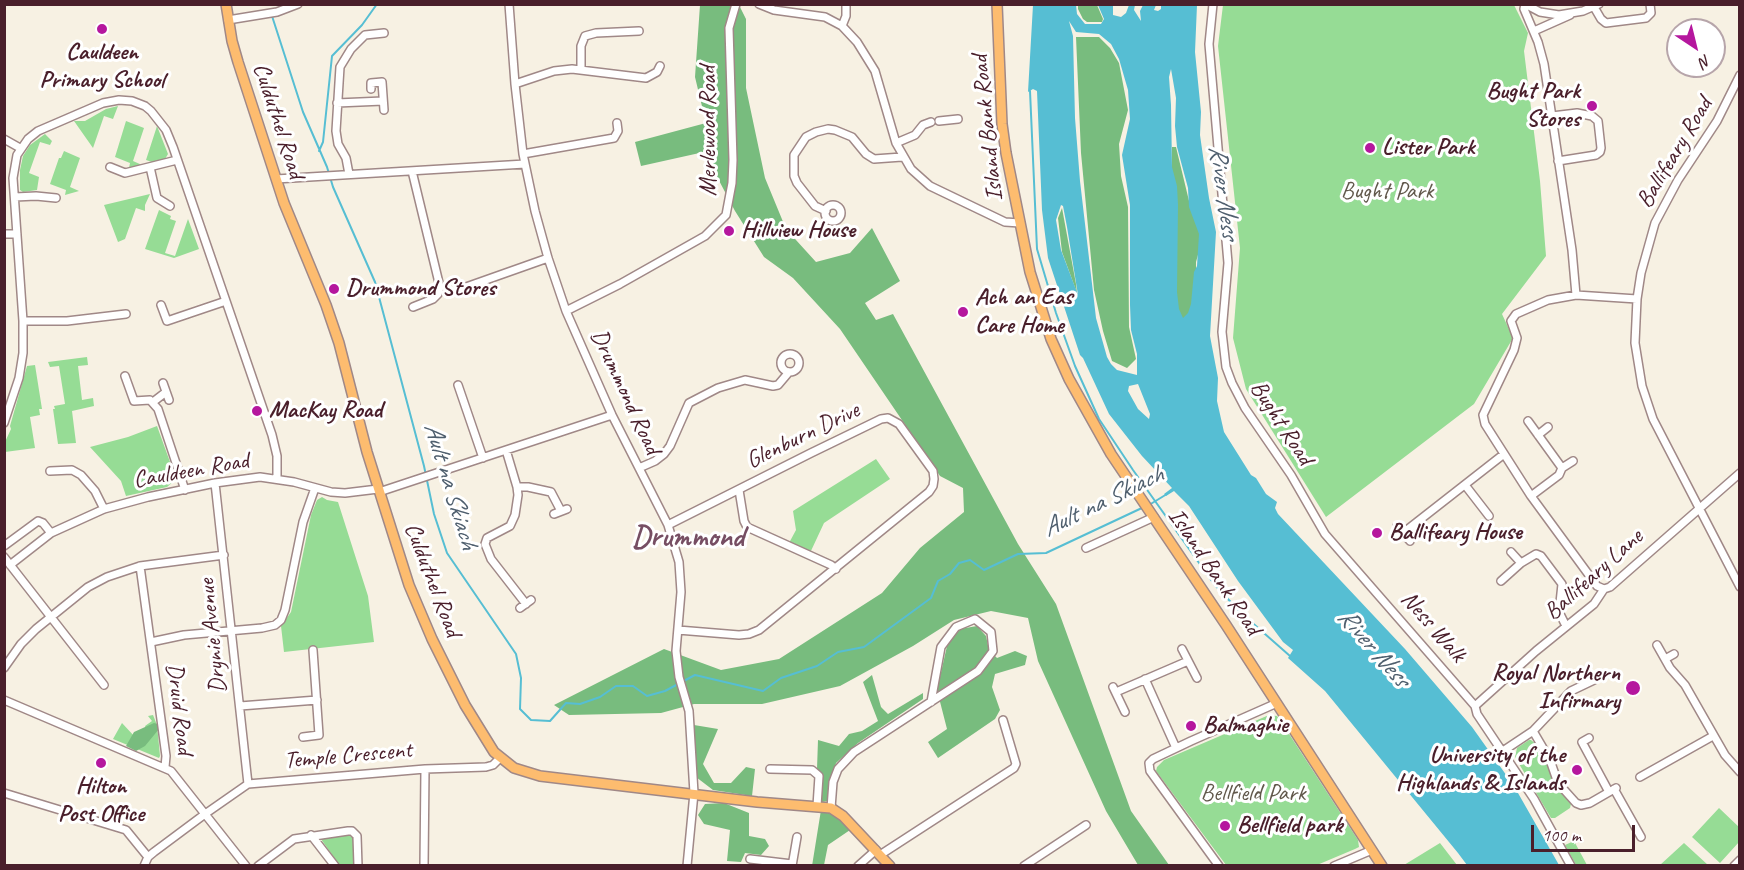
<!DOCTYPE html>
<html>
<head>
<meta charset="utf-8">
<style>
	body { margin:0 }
	#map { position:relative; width:1744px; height:870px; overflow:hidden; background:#f7f1e3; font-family:Caveat,sans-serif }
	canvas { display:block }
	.frame { position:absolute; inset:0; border:6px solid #4a1f2b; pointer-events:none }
	.north { position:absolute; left:1666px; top:18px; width:60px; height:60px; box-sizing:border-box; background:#fff; border:2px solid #b7a5aa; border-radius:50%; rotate:145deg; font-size:16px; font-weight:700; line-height:24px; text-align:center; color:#4a1f2b }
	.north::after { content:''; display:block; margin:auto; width:21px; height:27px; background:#b5179e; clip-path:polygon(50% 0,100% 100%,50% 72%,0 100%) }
	.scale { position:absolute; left:1531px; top:825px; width:104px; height:27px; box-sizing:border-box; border:3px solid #4a1f2b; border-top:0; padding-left:8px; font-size:18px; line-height:21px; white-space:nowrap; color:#4a1f2b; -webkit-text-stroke:4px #fff; paint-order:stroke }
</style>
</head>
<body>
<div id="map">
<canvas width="1744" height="870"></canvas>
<div class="frame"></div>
<div class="north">N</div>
<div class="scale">100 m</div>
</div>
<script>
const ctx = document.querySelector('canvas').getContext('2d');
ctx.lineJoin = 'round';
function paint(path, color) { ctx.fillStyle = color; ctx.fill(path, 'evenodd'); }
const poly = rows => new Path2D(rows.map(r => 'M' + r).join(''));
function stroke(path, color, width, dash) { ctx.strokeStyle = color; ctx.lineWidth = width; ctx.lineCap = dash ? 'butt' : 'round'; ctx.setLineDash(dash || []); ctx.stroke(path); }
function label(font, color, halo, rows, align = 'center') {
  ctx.font = font + ' Caveat,sans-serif'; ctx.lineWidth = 6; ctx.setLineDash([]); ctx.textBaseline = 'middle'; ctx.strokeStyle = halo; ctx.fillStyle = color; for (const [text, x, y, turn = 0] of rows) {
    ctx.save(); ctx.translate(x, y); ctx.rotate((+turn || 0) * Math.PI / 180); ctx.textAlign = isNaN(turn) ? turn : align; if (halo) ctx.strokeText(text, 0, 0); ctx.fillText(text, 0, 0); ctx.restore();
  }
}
const green = poly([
	[1223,5,1514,5,1528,33,1524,51,1540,181,1546,256,1502,314,1513,338,1474,404,1326,517,1246,389,1233,338,1240,248,1218,46],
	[118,106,113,119,104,116,93,148,74,121,85,121,106,109],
	[126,121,144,128,133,161,142,165,129,168,130,163,115,157],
	[157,126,168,154,165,159,152,162,146,160],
	[45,134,52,141,50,145,40,142,29,173,39,177,37,190,23,192,20,190,20,170,23,156,30,145],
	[64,151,80,158,70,187,79,191,65,195,66,190,50,184,59,158,61,158],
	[150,194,145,205,145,211,136,208,125,239,118,242,104,205],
	[159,210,171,216,170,219,176,221,165,253,175,256,188,219,199,249,174,258,145,249],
	[87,357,88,365,78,366,82,400,93,398,94,406,72,411,76,443,58,444,53,409,55,409,54,406,65,404,59,366,50,367,48,362],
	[35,365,42,409,39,409,40,415,30,417,35,448,5,452,5,442,11,429,10,426,27,366],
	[157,426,174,473,174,481,167,487,126,496,121,481,90,447,128,437],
	[876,459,890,479,824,523,810,553,789,543,796,530,793,511],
	[322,497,327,500,338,502,368,596,374,642,284,652,281,626,291,612,311,515,317,500],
	[153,715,157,725,160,756,159,758,113,739,122,723,135,737,146,729,145,726,152,721,148,716],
	[1269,715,1277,716,1280,720,1358,840,1359,847,1355,849,1317,865,1226,865,1156,771,1157,767,1164,760],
	[1529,740,1531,740,1537,745,1547,763,1555,785,1571,804,1570,808,1555,818,1551,818,1515,757,1517,748],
	[1719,808,1740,828,1739,842,1720,863,1692,837],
	[347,834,353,838,354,844,354,865,339,865,321,839,322,837],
	[1574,841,1587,865,1576,865,1565,845],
	[1440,843,1457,865,1404,865],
	[1684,843,1708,865,1660,865]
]);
const forest = poly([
	[700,5,739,5,746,19,746,88,765,178,786,229,816,262,850,253,872,228,900,281,865,303,876,320,893,314,1018,544,1056,604,1131,811,1169,865,1138,865,1106,811,1038,661,1028,618,991,611,954,620,913,646,840,686,762,704,694,704,661,713,569,715,554,705,664,649,721,670,779,659,882,593,920,548,964,512,963,488,940,476,840,329,793,278,764,257,735,211,704,152,641,166,635,142,706,123,695,77],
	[1078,5,1097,5,1103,19,1102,22,1087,22,1083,19,1078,9],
	[1076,37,1099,37,1110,48,1119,63,1128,110,1119,144,1121,176,1128,207,1129,327,1136,359,1127,368,1112,361,1103,331,1094,290,1081,153],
	[1172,147,1176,147,1190,205,1200,223,1201,244,1196,262,1196,274,1190,317,1181,320,1174,307,1172,263],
	[1062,208,1076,284,1077,293,1062,252,1058,218],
	[977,626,986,636,989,650,997,658,1015,651,1027,656,1025,665,995,674,992,687,1000,710,995,719,938,758,928,742,947,729,937,690,947,646,960,629],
	[872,675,881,707,888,714,923,693,923,699,858,743,836,763,828,801,822,802,822,776,817,769,818,740,839,746,849,734,862,731,878,721,863,682],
	[154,723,158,724,159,729,145,746,136,751,126,746,134,732],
	[694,725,718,729,703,764,714,783,731,783,746,767,755,769,752,796,713,790,696,777],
	[724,803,749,813,749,836,765,839,769,846,761,855,745,853,741,862,727,861,730,830,704,824,698,815,705,804],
	[821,810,839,817,850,830,828,845,824,865,812,866]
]);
const water = poly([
	[1033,5,1076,5,1077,14,1085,24,1101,24,1104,19,1098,5,1113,5,1113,15,1121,17,1126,13,1129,5,1135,5,1134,10,1141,21,1140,11,1143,5,1156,5,1154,10,1158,11,1161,9,1161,5,1197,5,1195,52,1201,112,1200,135,1209,198,1216,232,1210,336,1218,378,1217,401,1224,432,1251,475,1256,478,1266,494,1277,502,1275,508,1278,514,1405,649,1472,727,1514,786,1559,865,1467,865,1458,853,1325,691,1288,658,1293,650,1283,642,1238,581,1189,506,1174,491,1166,496,1164,494,1172,488,1142,456,1109,414,1083,358,1080,355,1048,258,1042,210,1037,91,1033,89,1028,92],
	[1069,21,1076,32,1099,34,1111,44,1119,59,1128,90,1130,119,1122,155,1130,205,1130,305,1131,330,1137,354,1137,375,1117,370,1111,364,1107,357,1096,318,1080,181,1075,118,1073,36],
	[1171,69,1176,98,1175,126,1177,147,1188,188,1189,207,1199,234,1197,266,1194,272,1191,304,1188,313,1183,318,1179,309,1177,292,1178,205,1177,186,1172,167,1171,105,1169,77],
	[1061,205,1063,206,1067,227,1078,295,1061,250,1056,220],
	[1138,384,1150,414,1149,419,1138,409,1128,391,1129,386]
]);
const stream = poly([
	[272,16,303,112,327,167,333,187,375,282,424,466,434,514,447,553,516,654,521,678,520,709,531,720,550,721,566,703,580,704,600,697,616,686,633,686,647,696,665,691,695,675,763,691,781,678,817,666,838,652,864,647,931,598,938,581,950,574,959,563,970,560,984,570,1018,554,1046,553,1144,507],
	[1030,91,1037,249,1056,313,1075,366,1099,419,1133,470,1214,584,1240,612,1290,656],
	[319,151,323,142,332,56,362,25,377,4],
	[1149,505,1167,494]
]);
const minor = poly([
	[509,4,515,84,523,154,535,211,548,258,566,311,612,415,668,525,679,562,681,592,676,651,679,677,689,711,694,793,687,866],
	[759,4,774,10,825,17,842,26,857,42,875,71,896,143,911,169,930,186,1005,222,1020,223],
	[1213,4,1209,44,1228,263,1222,332,1226,367,1232,383,1245,408,1291,475,1325,534,1475,706,1477,714,1534,799,1571,866],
	[1525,4,1524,9,1538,42,1544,64,1572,250,1576,295],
	[1525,4,1540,12,1559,15,1583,11,1599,4],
	[1594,7,1601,19,1606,23,1646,18,1651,13,1650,4],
	[228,20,277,12,298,4],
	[842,26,846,16,846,4],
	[1534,31,1570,15],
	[581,70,581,46,585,36,596,33,639,31],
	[1740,75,1717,121,1678,180,1655,223,1641,273,1637,299,1635,343,1642,386,1653,419,1740,587],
	[515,84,554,71,572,69,646,78,657,72,660,66],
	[371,89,371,83,382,82,384,110],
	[337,103,383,101],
	[1552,116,1577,113,1592,116,1598,121,1601,148,1600,152,1596,155,1558,161],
	[939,121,958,119],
	[4,139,20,148],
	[896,143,915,135,923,125,931,122],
	[523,154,614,138,618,131,617,123],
	[110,167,125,173,177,160],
	[150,167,157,198,170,206],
	[412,171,440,287,438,294,433,299,413,307],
	[349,174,346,158,338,144,336,131,340,67,351,49,365,35,384,33],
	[276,179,525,164],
	[15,197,36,196,56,198],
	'825 213a8 8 0 1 1 16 0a8 8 0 1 1-16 0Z',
	[826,211,815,206,797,183,794,176,794,155,806,137,816,132,828,129,835,130,852,137,866,154,874,159,902,157],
	[4,234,17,234],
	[466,287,548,258],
	[161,305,167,321,226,301],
	[566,311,620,284,705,236,726,215,732,183,733,160,729,28,736,4],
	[23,321,67,321,126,314],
	'781 363a9 9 0 1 1 18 0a9 9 0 1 1-18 0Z',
	[125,376,134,401,150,400,158,409,185,490],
	[163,383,169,400],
	[458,385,483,458],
	[153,402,166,392],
	[1528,421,1562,468,1559,475,1531,496],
	[4,423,19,378,23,353,23,321,13,178,17,155,28,139,38,131,103,103,119,100,132,101,145,106,151,111,166,130,173,147,272,435,277,456,277,479],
	[1538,435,1548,427],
	[506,450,517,487,518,495,515,515,510,526,487,538,485,544,491,559,526,604],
	[639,468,655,461,664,454,670,446,689,403,718,388,745,380,773,386,778,385,789,372],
	[1562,468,1573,461],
	[50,471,72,470,81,475,95,491,104,509],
	[215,483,248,784],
	[1465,485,1489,516],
	[517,487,528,487,551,492,561,511],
	[739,490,744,521,747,527,831,565,836,569],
	[379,492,612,415],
	[554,514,567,509],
	[668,525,811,453,881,419,888,418,899,424,933,471,934,479,933,486,929,492,759,630,749,634,739,635,678,630],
	[1397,526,1403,533],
	[1410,541,1403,533,1504,454],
	[4,546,38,521,43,523,51,533],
	[1086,548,1154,517],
	[1511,552,1521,563,1536,554,1541,556,1562,584,1559,612,1566,626],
	[4,557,104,685],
	[10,565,51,533,104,509,148,497,215,483,260,477,294,482,331,492,345,493,378,489],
	[140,566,166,756,165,767],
	[1501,581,1521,563],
	[1604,589,1597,586,1531,496,1485,424,1483,415,1514,350,1517,338,1511,321,1516,314,1548,300,1576,295,1637,299],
	[520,608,531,600],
	[151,642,184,635,262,628,275,625,281,620,285,610,303,522,315,488],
	[1657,645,1670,668,1685,685,1725,755,1740,772],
	[1182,649,1197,678],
	[1665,659,1674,654],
	[4,668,21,644,36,629,88,587,107,577,140,566,224,555],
	[1145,679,1176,748],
	[1113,687,1125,712],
	[1116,692,1188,661],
	[4,700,171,771,246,866],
	[240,706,317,700],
	[1475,706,1536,651,1594,604,1604,589,1610,587,1740,473],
	[1533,731,1550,760,1558,783,1576,803,1581,805,1590,803,1616,788],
	[303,737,319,735,313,650],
	[1589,738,1582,742,1609,792],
	[1503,751,1533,731,1571,691,1594,680],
	[770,769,812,770,819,776,817,806],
	[1640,777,1713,736],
	[1614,789,1641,837],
	[4,793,126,830,148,857],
	[831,808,833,782,838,769,854,752,978,671,993,651,991,632,975,619,956,627,941,647,931,702],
	[205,814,248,784,425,769,486,767,493,765,500,758],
	[311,835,335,866],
	[880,855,1014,768,1016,764,1003,720],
	[750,859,792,864],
	[144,866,148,857,154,852,205,814],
	[258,866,294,839,348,831,352,831,357,836,358,866],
	[424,866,425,769],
	[792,866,797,837],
	[858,866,876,850],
	[1024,866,1086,825],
	[1219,866,1150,771,1149,763,1153,759,1191,741,1277,703],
	[1334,866,1372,850],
	[1734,866,1740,860]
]);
const major = poly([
	[226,4,232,41,238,62,284,203,326,305,339,343,367,452,409,585,432,639,465,705,494,752,514,768,540,776,757,802,831,808,843,816,890,866],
	[997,4,1002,124,1006,153,1030,272,1051,339,1069,379,1111,454,1226,625,1382,866]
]);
const markers = [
	[102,29,6,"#b5179e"],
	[1592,106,6,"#b5179e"],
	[1370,148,6,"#b5179e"],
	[729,231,6,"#b5179e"],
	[334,289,6,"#b5179e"],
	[963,312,6,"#b5179e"],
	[257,411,6,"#b5179e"],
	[1377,533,6,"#b5179e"],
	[1633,688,8,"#b5179e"],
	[1191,726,6,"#b5179e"],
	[101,763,6,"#b5179e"],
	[1577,770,6,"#b5179e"],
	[1225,826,6,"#b5179e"]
];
const poiNames = [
	["Cauldeen",102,53,"center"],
	["Primary School",102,81,"center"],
	["Bught Park",1580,92,"right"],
	["Stores",1580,120,"right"],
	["Lister Park",1382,148],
	["Hillview House",741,231],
	["Drummond Stores",346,289],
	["Ach an Eas",975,298],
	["Care Home",975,326],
	["MacKay Road",269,411],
	["Ballifeary House",1389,533],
	["Royal Northern",1620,674,"right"],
	["Infirmary",1620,702,"right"],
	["Balmaghie",1203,726],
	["University of the",1565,756,"right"],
	["Highlands & Islands",1565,784,"right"],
	["Hilton",101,787,"center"],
	["Post Office",101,815,"center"],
	["Bellfield park",1237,826]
];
const streetNames = [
	["Culduthel Road",278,121,72],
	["Island Bank Road",988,128,-96],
	["Merlewood Road",709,131,-90],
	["Ballifeary Road",1675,153,-59],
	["Drummond Road",625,392,65],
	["Bught Road",1281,423,57],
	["Glenburn Drive",803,436,-26],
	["Cauldeen Road",191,471,-10],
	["Island Bank Road",1214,572,56],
	["Ballifeary Lane",1594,575,-42],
	["Culduthel Road",432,580,69],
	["Ness Walk",1433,627,49],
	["Drynie Avenue",213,636,-96],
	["Druid Road",179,709,83],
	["Temple Crescent",348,756,-5]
];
const parkNames = [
	["Bught Park",1387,192],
	["Bellfield Park",1253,794]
];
const waterNames = [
	["River Ness",1223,192,82],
	["Ault na Skiach",450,486,73],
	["Ault na Skiach",1103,502,-26],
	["River Ness",1373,648,49]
];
const districtNames = [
	["Drummond",688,538]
];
paint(green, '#96dc95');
paint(forest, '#78bc7e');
paint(water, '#56bed3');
stroke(stream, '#56bed3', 2);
stroke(minor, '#a08887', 10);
stroke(major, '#a08887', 12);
stroke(minor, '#fff', 7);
stroke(major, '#fdbc6f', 9);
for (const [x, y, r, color] of markers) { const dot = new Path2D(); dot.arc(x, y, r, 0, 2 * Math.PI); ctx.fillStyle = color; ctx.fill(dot); stroke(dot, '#fff', 2); }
label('bold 24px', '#4a1f2b', '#fff', poiNames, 'left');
label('24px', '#4a1f2b', '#fff', streetNames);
label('24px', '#61584b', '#fff', parkNames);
label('italic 26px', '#4f5f6e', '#fff', waterNames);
label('bold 30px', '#764e63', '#fff', districtNames);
</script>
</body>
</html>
